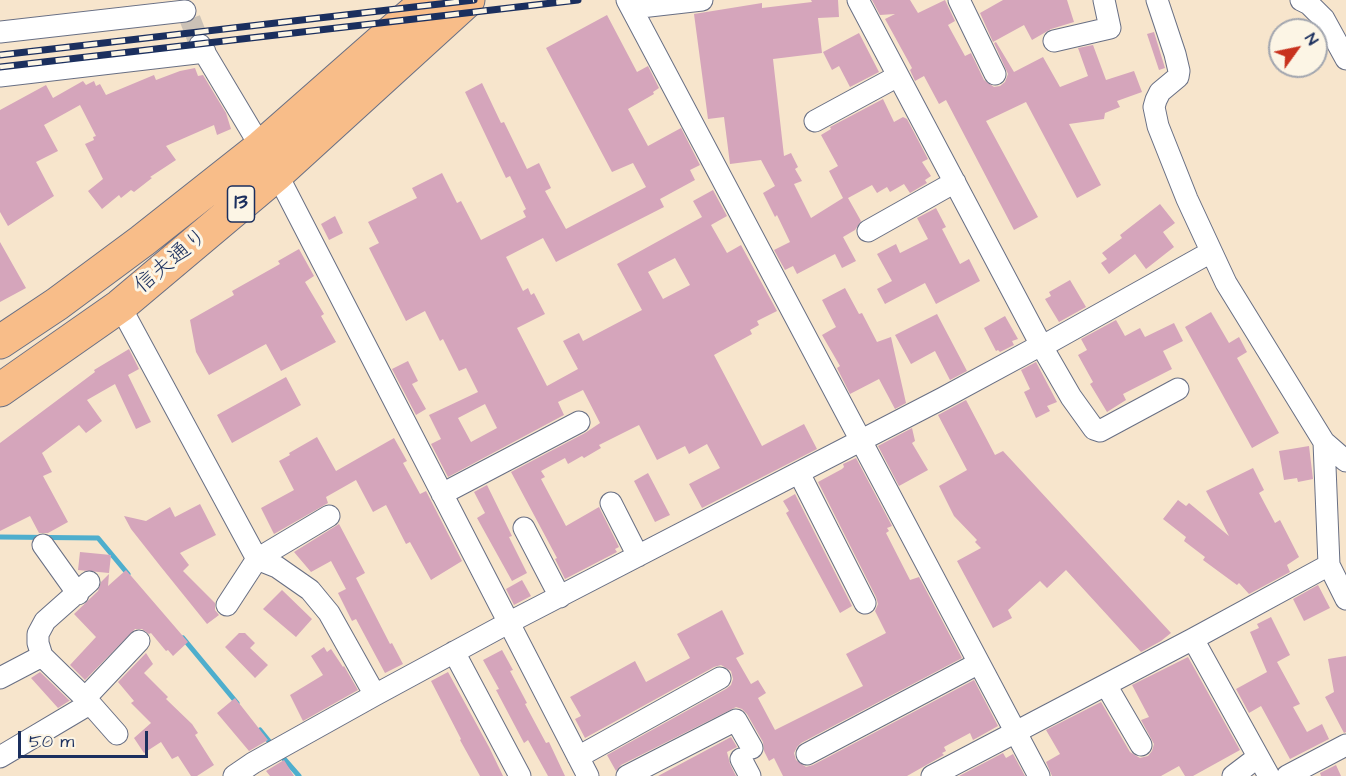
<!DOCTYPE html>
<html>
<head>
<meta charset="utf-8">
<style>
	body { margin:0 }
	#map { position:relative; width:1346px; height:776px; overflow:hidden; background:#f7e5cc; font-family:"Architects Daughter",sans-serif }
	canvas { display:block }
	.north { position:absolute; left:1268px; top:18px; width:60px; height:60px; box-sizing:border-box; background:#fcf5e5; border:2px solid #a2a6af; border-radius:50%; rotate:57deg; font-size:16px; font-weight:700; line-height:24px; text-align:center; color:#1b2f5e }
	.north::after { content:''; display:block; margin:auto; width:21px; height:27px; background:#c8321e; clip-path:polygon(50% 0,100% 100%,50% 72%,0 100%) }
	.scale { position:absolute; left:18px; top:731px; width:130px; height:27px; box-sizing:border-box; border:3px solid #1b2f5e; border-top:0; padding-left:8px; font-size:18px; line-height:21px; white-space:nowrap; color:#1b2f5e; -webkit-text-stroke:4px #fcf5e5; paint-order:stroke }
</style>
</head>
<body>
<div id="map">
<canvas width="1346" height="776"></canvas>
<div class="north">N</div>
<div class="scale">50 m</div>
</div>
<script>
const ctx = document.querySelector('canvas').getContext('2d');
ctx.lineJoin = 'round';
const poly = rows => new Path2D(rows.map(r => 'M' + r).join(''));
function stroke(path, color, width, dash) { ctx.strokeStyle = color; ctx.lineWidth = width; ctx.lineCap = dash ? 'butt' : 'round'; ctx.setLineDash(dash || []); ctx.stroke(path); }
function paint(path, color) { ctx.fillStyle = color; ctx.fill(path, 'evenodd'); }
function label(font, color, halo, rows, align = 'center') {
  ctx.font = font + ' "Architects Daughter","Klee One",sans-serif'; ctx.lineWidth = 6; ctx.setLineDash([]); ctx.textBaseline = 'middle'; ctx.strokeStyle = halo; ctx.fillStyle = color; for (const [text, x, y, turn = 0] of rows) {
    ctx.save(); ctx.translate(x, y); ctx.rotate((+turn || 0) * Math.PI / 180); ctx.textAlign = isNaN(turn) ? turn : align; if (halo) ctx.strokeText(text, 0, 0); ctx.fillText(text, 0, 0); ctx.restore();
  }
}
const stream = poly([
	[0,537,98,538,128,574],
	[183,638,237,703],
	[260,730,273,746],
	[279,753,299,776]
]);
const building = poly([
	[811,0,838,0,839,17,818,18,822,53,773,59,784,156,791,153,798,167,795,169,802,181,794,184,811,218,843,198,829,171,838,166,821,135,831,129,830,127,883,99,894,122,903,117,907,119,928,159,922,162,931,176,925,180,927,183,910,193,904,184,890,192,887,187,877,193,872,185,848,198,861,221,855,230,843,237,856,261,842,268,835,254,797,274,793,266,785,270,774,250,790,242,777,215,775,217,763,193,775,186,761,160,730,164,724,117,708,119,694,14,762,3,762,8,812,2],
	[872,0,910,0,918,13,945,0,955,21,948,25,965,56,971,53,984,80,994,87,1000,86,1005,82,1008,74,994,43,996,42,1014,72,1043,57,1060,87,1088,76,1078,48,1093,45,1106,80,1134,71,1142,92,1117,101,1120,107,1105,113,1104,119,1069,124,1101,185,1077,198,1026,102,986,121,1038,217,1014,230,946,100,939,104,924,76,915,81,910,70,912,68,885,19,895,14,880,15],
	[1003,0,1067,0,1074,22,1051,29,1032,40,1024,25,993,42,980,13],
	[607,15,637,72,648,66,659,88,653,92,654,94,628,109,648,146,681,128,700,165,690,170,695,180,660,199,664,207,556,262,543,238,506,257,523,291,528,288,531,295,534,293,545,314,517,328,547,386,578,369,563,341,579,333,583,341,642,310,617,264,702,217,693,201,713,190,727,216,711,225,727,253,741,245,777,311,757,321,759,325,750,330,752,334,714,355,762,446,804,424,817,449,702,508,689,484,720,468,707,444,689,454,685,446,657,460,639,425,599,445,601,448,584,458,582,456,568,464,565,458,541,471,545,477,541,479,566,526,599,507,619,547,615,549,617,552,565,579,555,559,557,558,511,472,585,433,600,423,583,390,558,402,564,415,448,477,431,444,441,439,429,415,478,392,466,368,459,371,443,339,440,341,425,311,406,321,369,248,379,243,368,222,417,198,412,188,442,173,457,203,461,201,481,240,526,217,523,211,526,209,510,176,506,178,465,92,482,83,501,123,504,122,527,169,539,163,551,188,545,191,566,229,646,187,633,163,612,172,546,48],
	[675,258,690,285,663,299,648,272],
	[485,404,497,428,471,442,458,418],
	[1154,32,1165,68,1159,70,1147,34],
	[859,33,879,72,850,87,839,66,832,70,823,52],
	[195,68,198,76,203,75,226,113,231,129,217,135,214,125,166,146,176,160,150,177,152,178,134,192,131,190,121,198,119,195,102,209,88,191,103,179,85,144,94,140,93,137,96,136,80,105,44,125,58,151,36,162,54,196,8,226,0,212,0,110,46,85,53,98,83,81,86,85,94,81,96,86,100,84,106,95,154,75,156,80,180,71],
	[1160,204,1175,223,1163,232,1174,247,1146,269,1135,254,1109,274,1101,263,1107,259,1102,253,1122,238,1120,235],
	[936,208,946,227,942,229,960,264,969,259,980,281,936,304,925,283,885,304,877,289,892,281,877,254,896,244,900,253,928,239,917,218],
	[335,216,343,233,329,240,321,224],
	[0,242,26,288,0,302],
	[299,249,314,276,305,282,324,314,321,316,336,342,281,371,266,344,209,375,196,352,190,320,234,295,232,291,280,264,278,261],
	[1070,280,1086,307,1059,322,1045,299,1051,296,1049,292],
	[845,288,859,314,862,313,877,342,891,337,906,403,895,409,879,379,850,394,837,368,840,366,822,335,836,327,822,300],
	[1211,312,1229,343,1239,337,1247,352,1237,358,1279,433,1252,448,1185,327],
	[937,314,967,371,950,380,935,351,911,364,895,335],
	[1005,316,1018,339,1012,341,1014,345,1000,352,998,350,996,351,984,328],
	[1116,320,1125,336,1140,328,1145,337,1174,323,1183,341,1163,351,1172,369,1123,394,1126,400,1107,412,1090,384,1093,382,1078,355,1087,350,1081,339],
	[129,349,139,369,128,375,151,422,136,429,115,384,87,400,102,421,86,433,79,425,42,453,52,472,43,476,68,522,48,533,39,533,30,516,0,531,0,443,95,372,94,370],
	[408,361,418,381,412,384,426,409,416,415,392,369],
	[1036,362,1057,402,1047,406,1050,411,1036,418,1024,392,1030,389,1021,370],
	[286,377,301,405,232,443,217,415],
	[966,400,995,455,1003,451,1171,633,1161,641,1141,652,1066,570,1047,588,1040,581,1008,610,1012,618,993,628,957,561,981,548,975,542,977,540,954,516,939,486,967,470,938,415],
	[912,428,915,441,912,443,928,470,899,486,878,446],
	[317,437,336,471,394,438,407,461,403,463,420,494,426,491,462,561,431,580,410,542,406,544,386,505,373,512,356,480,326,497,328,503,274,534,261,508,294,490,279,461,290,455,289,453],
	[1309,446,1313,479,1298,482,1297,478,1284,480,1279,451],
	[856,458,892,526,887,528,889,531,886,533,910,580,919,577,962,658,801,743,797,747,794,753,796,760,806,767,813,765,974,680,998,726,973,740,970,733,944,747,946,751,942,753,944,755,907,776,783,776,774,758,769,761,764,751,763,742,747,714,742,709,736,707,621,765,616,771,607,755,726,689,731,685,733,679,731,671,721,665,714,667,585,738,575,719,581,716,570,697,635,661,646,682,690,658,677,634,722,610,744,654,736,658,751,684,758,680,766,693,758,698,775,730,863,686,846,654,886,633,875,611,878,604,876,597,818,482,842,469,844,467,843,464],
	[1253,468,1264,490,1259,493,1275,523,1280,520,1299,557,1287,565,1290,572,1249,594,1239,583,1237,585,1203,560,1205,557,1184,541,1186,537,1163,519,1178,500,1186,506,1189,503,1229,536,1206,491],
	[648,473,670,515,655,522,634,481],
	[487,485,512,536,509,537,527,573,512,581,477,518,485,513,474,492],
	[795,494,852,606,840,613,786,513,789,511,783,501],
	[200,504,216,535,180,553,189,565,183,571,215,603,215,610,219,615,207,624,161,567,131,529,124,516,146,521,170,507,175,517],
	[339,524,365,573,356,578,390,644,392,643,403,664,385,673,356,619,352,621,338,593,346,589,331,561,311,572,294,552],
	[80,552,111,555,109,573,78,570],
	[126,570,188,642,173,656,168,650,166,651,151,633,149,634,142,629,135,629,85,680,70,665,96,637,74,614,98,591,101,582,109,574,108,586],
	[522,580,531,596,514,605,506,589],
	[1318,585,1330,608,1304,621,1293,599],
	[282,590,312,619,296,637,263,609],
	[1271,617,1290,655,1277,662,1300,704,1293,707,1307,732,1322,724,1329,739,1290,759,1261,706,1249,713,1236,689,1267,672,1250,632,1259,628,1257,624],
	[239,633,245,633,255,643,250,648,268,665,255,678,225,647],
	[324,647,327,652,331,649,343,667,344,666,358,690,303,721,290,695,323,675,311,656],
	[502,650,513,670,510,671,527,703,525,704,546,743,549,742,565,776,548,776,528,740,524,743,496,690,499,689,483,660],
	[146,653,153,664,144,673,168,697,166,699,192,724,198,733,195,735,214,765,197,776,191,776,178,756,172,759,161,742,144,753,134,738,151,723,131,703,134,701,118,682],
	[1346,656,1346,732,1344,733,1325,697,1334,692,1328,659],
	[1188,657,1240,750,1193,776,1185,776,1179,766,1161,776,1052,776,1046,762,1060,754,1046,730,1101,702,1130,752,1140,758,1148,756,1152,751,1154,744,1141,720,1149,717,1132,685],
	[40,672,70,701,69,701,58,708,31,678],
	[448,672,489,747,503,776,480,776,460,740,461,739,431,681],
	[235,698,268,740,249,751,217,713],
	[731,737,737,747,727,752,730,764,736,776,658,776],
	[1003,753,1006,758,1013,754,1025,776,959,776],
	[284,760,294,776,270,776,266,771],
	[1336,765,1341,776,1321,776,1320,773]
]);
const minorTunnel = poly([
	[190,19,200,45]
]);
const minor = poly([
	[627,0,1039,776],
	[858,0,1041,345,1071,397,1094,429,1100,431,1178,389],
	[959,0,995,74],
	[1301,0,1309,4,1324,19,1346,59],
	[632,8,702,0],
	[0,32,185,11],
	[1054,41,1110,28,1104,0],
	[200,45,277,174,588,776],
	[0,76,205,52],
	[815,121,898,76],
	[868,231,955,182],
	[120,306,257,559,227,605],
	[1324,442,1346,461],
	[799,473,865,603],
	[442,494,579,422],
	[611,503,638,556],
	[524,528,560,597],
	[43,545,78,594],
	[257,559,277,567,310,590,329,613,375,695],
	[257,559,329,516],
	[1329,565,1346,599],
	[89,582,45,621,38,634,38,643,42,656,87,700,117,734],
	[1193,639,1269,776],
	[454,652,520,776],
	[0,678,42,656],
	[1106,685,1141,745],
	[807,754,979,663],
	[0,757,86,706,88,695,139,641],
	[578,757,720,678],
	[741,759,750,776],
	[234,776,253,763,375,695,508,623,943,398,1041,345,1050,342,1211,252],
	[627,776,736,720,752,748],
	[932,776,1193,639,1329,565,1324,442,1226,283,1187,199,1158,126,1154,107,1156,100,1160,92,1178,77,1179,71,1175,54,1157,0],
	[1233,776,1258,757],
	[1287,776,1346,745]
]);
const trunk = poly([
	[0,342,57,304,142,241,261,147,428,0],
	[0,390,120,306,277,174,468,0]
]);
const rail = poly([
	[0,55,474,0],
	[0,67,578,0]
]);
const shields = [
	[241,204,27]
];
const shieldNames = [
	["13",241,204]
];
const streetNames = [
	["信夫通り",172,262,-40]
];
stroke(stream, '#4eaecd', 5);
paint(building, '#d5a5bb');
stroke(minorTunnel, '#cbc1b6', 21, [21, 10]);
stroke(minor, '#686f84', 23);
stroke(trunk, '#686f84', 35);
stroke(minor, '#fff', 21);
stroke(trunk, '#f8bd89', 33);
stroke(rail, '#1b2f5e', 7);
stroke(rail, '#fcf5e5', 4.5, [14]);
for (const [x, y, w] of shields) { const box = new Path2D(); box.roundRect(x - w / 2, y - 18, w, 36, 4.5); ctx.fillStyle = '#fcf5e5'; ctx.fill(box); stroke(box, '#1b2f5e', 1.5); }
label('bold 21px', '#1b2f5e', null, shieldNames);
label('22px', '#1b2f5e', '#fcf5e5', streetNames);
</script>
</body>
</html>
